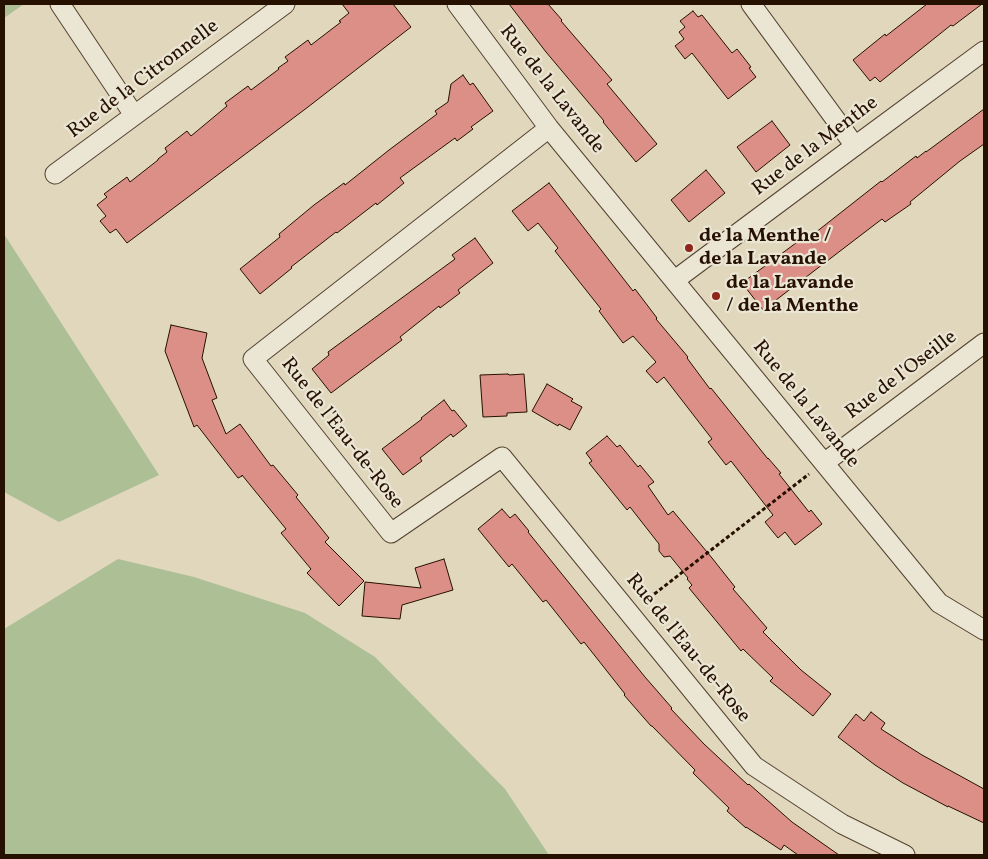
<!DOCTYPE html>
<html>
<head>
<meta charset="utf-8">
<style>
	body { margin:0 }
	#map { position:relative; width:988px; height:859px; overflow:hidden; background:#e0d7bd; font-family:Vollkorn,serif }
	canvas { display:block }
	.frame { position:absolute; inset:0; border:5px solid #261000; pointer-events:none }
</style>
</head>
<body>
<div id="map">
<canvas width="988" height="859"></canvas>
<div class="frame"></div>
</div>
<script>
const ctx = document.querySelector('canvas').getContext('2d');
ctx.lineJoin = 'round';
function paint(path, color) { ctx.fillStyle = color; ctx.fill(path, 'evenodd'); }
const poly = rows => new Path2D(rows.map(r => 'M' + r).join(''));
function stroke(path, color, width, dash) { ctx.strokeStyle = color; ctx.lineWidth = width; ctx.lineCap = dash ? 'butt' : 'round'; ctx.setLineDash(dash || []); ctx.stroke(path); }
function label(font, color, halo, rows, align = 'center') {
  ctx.font = font + ' Vollkorn,serif'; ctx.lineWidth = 4.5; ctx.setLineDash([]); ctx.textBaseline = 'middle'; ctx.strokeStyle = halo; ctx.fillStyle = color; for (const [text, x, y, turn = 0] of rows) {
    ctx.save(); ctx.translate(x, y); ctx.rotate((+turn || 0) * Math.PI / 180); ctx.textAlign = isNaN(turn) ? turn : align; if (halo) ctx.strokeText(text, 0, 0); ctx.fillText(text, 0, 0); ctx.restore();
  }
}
const green = poly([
	[4,4,24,4,4,18],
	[4,234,159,475,59,522,4,492],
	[118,559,194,577,305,613,375,657,505,789,549,855,4,855,4,629]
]);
const building = poly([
	[342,4,393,4,411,27,308,107,127,243,116,229,110,233,100,221,106,216,97,205,107,197,104,194,127,177,130,182,158,160,158,159,167,152,165,148,187,131,191,136,227,106,225,103,248,86,251,90,279,69,278,68,288,61,285,57,308,40,311,45,341,22,339,21,349,13,342,4],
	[509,4,548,4,562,20,561,21,612,80,607,84,657,144,636,162,603,122,604,121,546,52,509,4],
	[927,4,982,4,953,26,951,25,880,82,875,77,870,81,853,60,885,34,886,36,927,4],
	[693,11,698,17,702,15,732,53,737,49,751,67,749,68,756,77,728,99,692,53,685,59,675,46,684,39,679,32,685,27,680,21,693,11],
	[463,75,470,85,473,83,493,111,471,127,473,129,457,141,455,138,400,178,404,183,377,205,376,203,337,233,336,232,291,267,292,268,260,294,240,269,280,237,279,234,314,205,344,183,345,185,389,150,437,114,435,111,448,102,451,84,463,75],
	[984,109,984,144,960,161,910,202,911,204,885,222,882,219,763,310,742,283,804,237,806,240,881,181,882,182,916,156,917,158,926,151,926,152,984,109],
	[772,121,790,145,756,172,737,147,772,121],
	[706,170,725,193,689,222,671,200,706,170],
	[549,183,633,291,635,289,657,318,656,319,688,357,687,358,710,389,711,388,768,459,768,458,781,473,779,474,809,512,811,510,822,524,795,545,785,532,778,538,765,522,773,515,731,461,726,465,708,442,712,439,664,377,657,383,646,371,656,362,633,336,623,343,599,311,601,309,555,251,558,248,538,223,528,231,512,211,549,183],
	[475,238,493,263,458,290,460,293,440,308,439,306,400,337,402,340,331,393,312,369,329,355,328,352,455,259,452,255,475,238],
	[171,325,207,333,202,358,217,398,212,400,226,434,240,424,271,466,273,465,298,495,296,497,329,538,325,542,364,581,339,606,307,573,311,569,281,533,286,529,242,475,242,476,238,478,197,425,194,427,165,351,171,325],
	[508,374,509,375,524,374,527,412,507,413,507,416,483,417,480,375,508,374],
	[547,384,573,399,571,401,582,407,570,430,559,424,558,426,532,411,547,384],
	[444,400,452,411,454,410,467,426,453,437,451,434,420,458,422,461,403,475,382,449,422,419,421,418,444,400],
	[607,436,617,447,620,445,638,467,640,465,654,482,648,486,668,515,673,511,712,558,735,587,733,589,767,628,763,632,801,670,831,694,813,716,770,681,773,678,743,649,741,651,689,588,692,585,687,579,688,578,670,556,664,557,659,551,659,544,630,507,627,510,589,463,592,461,586,453,607,436],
	[502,509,510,518,515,514,529,531,528,532,645,677,672,708,671,709,704,744,748,785,749,784,792,822,839,855,798,855,784,845,781,850,746,827,746,828,727,811,729,808,693,773,695,770,652,726,651,726,624,695,625,694,584,642,581,644,546,600,543,602,512,564,509,567,478,529,502,509],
	[444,559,453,590,402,605,400,619,362,616,365,582,421,588,415,568,444,559],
	[871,712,885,723,881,729,922,755,984,789,984,823,948,806,948,807,903,783,875,765,838,737,856,714,864,721,871,712]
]);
const path = poly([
	[644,602,809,474]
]);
const minor = poly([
	[60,4,134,115],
	[457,4,549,128,939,603,984,630],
	[751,4,855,146],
	[549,128,253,359,391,533,502,457,754,766,842,824,905,855],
	[55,174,285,4],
	[675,280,855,146,984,51],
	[824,463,984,343]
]);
const markers = [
	[689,248,5,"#8f2418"],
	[716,296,5,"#8f2418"]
];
const streetNames = [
	["Rue de la Citronnelle",144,80,-37],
	["Rue de la Lavande",551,90,52],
	["Rue de la Menthe",816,147,-37],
	["Rue de l'Oseille",902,376,-37],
	["Rue de la Lavande",805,405,51],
	["Rue de l'Eau-de-Rose",341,434,52],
	["Rue de l'Eau-de-Rose",687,649,51]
];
const poiNames = [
	["de la Menthe /",699,237],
	["de la Lavande",699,260],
	["de la Lavande",726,284],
	["/ de la Menthe",726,307]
];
paint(green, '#adbf95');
paint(building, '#dc8f87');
stroke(building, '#261000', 1);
stroke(minor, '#54422f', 21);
stroke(path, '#261000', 3, [4, 2.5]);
stroke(minor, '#ebe5d4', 19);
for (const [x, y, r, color] of markers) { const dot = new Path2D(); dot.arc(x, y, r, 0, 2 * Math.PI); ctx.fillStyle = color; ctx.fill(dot); stroke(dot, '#ebe5d4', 2); }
label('20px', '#261000', '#ebe5d4', streetNames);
label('bold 20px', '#261000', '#ebe5d4', poiNames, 'left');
</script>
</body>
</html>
